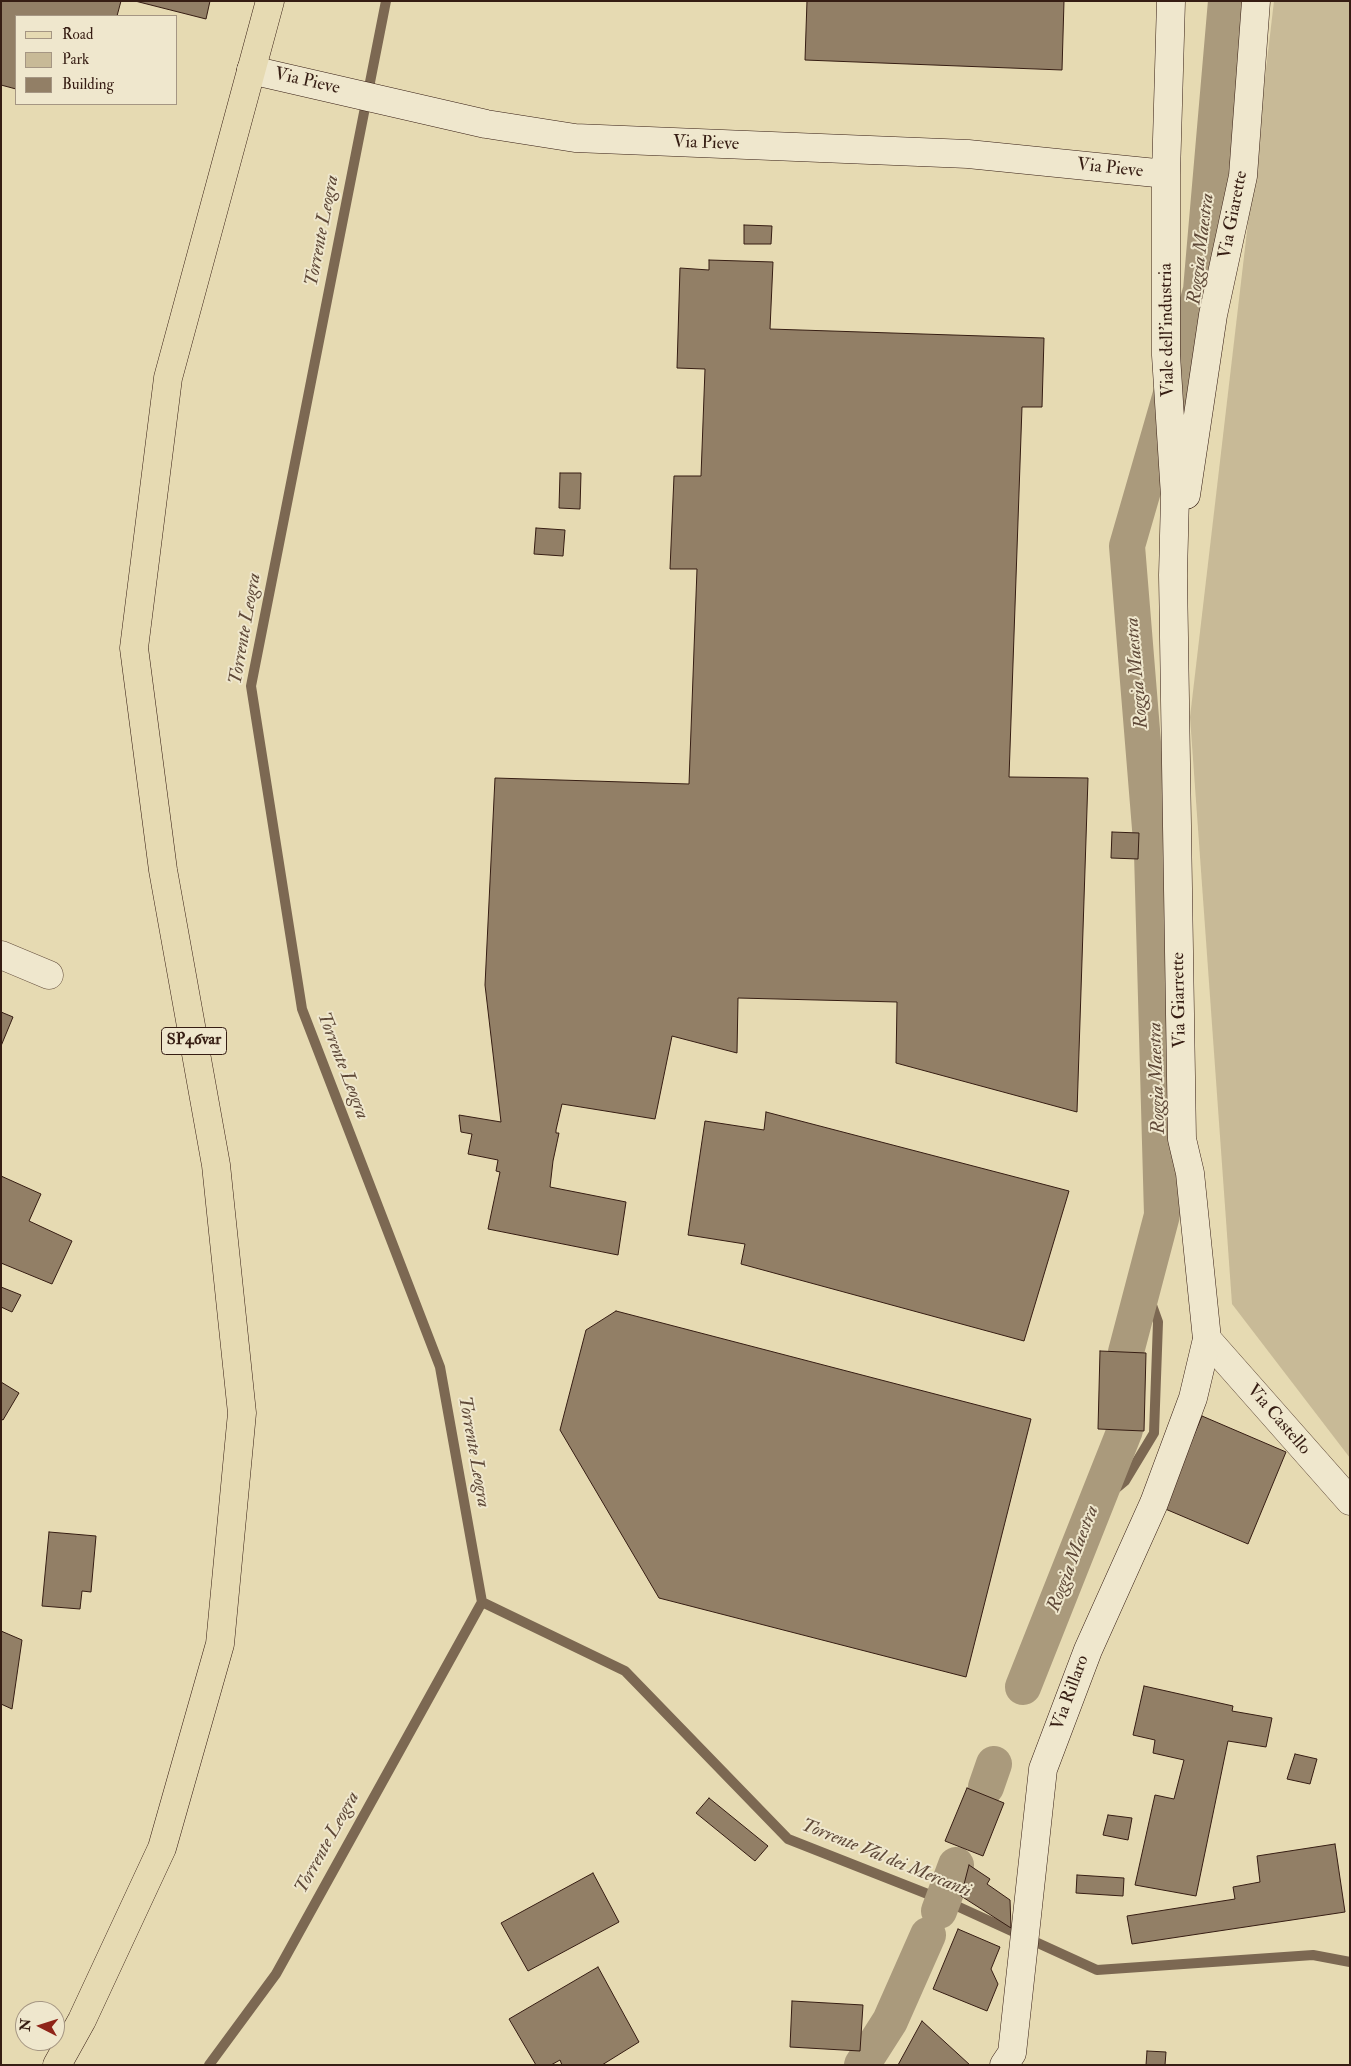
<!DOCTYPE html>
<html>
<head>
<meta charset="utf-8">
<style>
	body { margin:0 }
	#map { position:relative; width:1351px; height:2066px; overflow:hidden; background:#e6dab2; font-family:"IM FELL Double Pica",serif }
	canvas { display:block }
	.frame { position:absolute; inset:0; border:2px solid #361d13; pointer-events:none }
	.legend { position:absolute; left:15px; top:15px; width:162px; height:90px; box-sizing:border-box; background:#efe7cd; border:1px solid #a59683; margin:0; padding:6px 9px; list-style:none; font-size:15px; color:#361d13 }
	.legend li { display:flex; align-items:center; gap:10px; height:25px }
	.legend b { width:25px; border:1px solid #a59683 }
	.north { position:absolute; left:15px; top:2001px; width:50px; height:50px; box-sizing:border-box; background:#efe7cd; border:1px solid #a59683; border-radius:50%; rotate:275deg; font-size:14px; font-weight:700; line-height:20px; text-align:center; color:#361d13 }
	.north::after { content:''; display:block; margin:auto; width:18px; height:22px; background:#8f2418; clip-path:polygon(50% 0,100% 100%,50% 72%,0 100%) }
</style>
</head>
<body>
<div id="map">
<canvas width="1351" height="2066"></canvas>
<div class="frame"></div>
<ul class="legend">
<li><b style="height:6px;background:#e6dab2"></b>Road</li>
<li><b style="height:14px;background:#c8ba97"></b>Park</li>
<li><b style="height:14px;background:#927f66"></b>Building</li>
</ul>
<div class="north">N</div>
</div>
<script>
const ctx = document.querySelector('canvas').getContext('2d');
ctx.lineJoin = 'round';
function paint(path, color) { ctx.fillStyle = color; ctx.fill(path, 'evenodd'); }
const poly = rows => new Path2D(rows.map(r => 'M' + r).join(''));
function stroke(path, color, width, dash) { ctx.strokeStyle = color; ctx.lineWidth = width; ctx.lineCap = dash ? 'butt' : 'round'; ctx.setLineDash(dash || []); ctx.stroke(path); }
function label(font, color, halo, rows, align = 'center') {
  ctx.font = font + ' "IM FELL Double Pica",serif'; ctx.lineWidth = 4; ctx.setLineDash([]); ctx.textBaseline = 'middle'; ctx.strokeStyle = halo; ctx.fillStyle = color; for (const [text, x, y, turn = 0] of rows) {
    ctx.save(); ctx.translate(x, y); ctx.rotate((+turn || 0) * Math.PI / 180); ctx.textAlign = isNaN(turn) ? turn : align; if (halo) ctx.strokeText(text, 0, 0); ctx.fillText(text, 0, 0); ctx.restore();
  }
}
const green = poly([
	[1274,1,1350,1,1350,1458,1232,1304,1190,717]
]);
const stream = poly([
	[1094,1507,1125,1481,1154,1433,1158,1322,1144,1283],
	[482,1602,625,1671,788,1839,948,1902,1097,1970,1313,1955,1350,1962],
	[209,2065,276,1974,482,1602,440,1367,302,1009,251,686,386,1]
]);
const canal = poly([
	[1126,1352,1162,1215,1152,853,1127,546,1201,290,1226,1],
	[1023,1687,1125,1430],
	[986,1787,994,1764],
	[939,1911,956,1865],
	[862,2065,890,2021,928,1935]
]);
const building = poly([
	[1,1,121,1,117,16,16,16,16,89,1,85,1,1],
	[135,1,210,1,206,19,135,1],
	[807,1,1064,1,1062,70,805,60,807,1],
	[744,225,772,226,771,244,744,244,744,225],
	[709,260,773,262,770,329,1044,338,1042,407,1022,407,1009,777,1088,778,1077,1112,896,1063,897,1002,738,998,737,1053,672,1036,655,1119,562,1104,556,1130,556,1133,559,1133,553,1161,550,1187,626,1202,618,1255,488,1229,500,1172,496,1171,498,1160,468,1154,472,1134,461,1132,459,1115,501,1122,485,985,495,778,689,784,697,569,670,569,674,476,701,476,705,369,677,368,680,268,709,270,709,260],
	[560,473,581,473,580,509,559,508,560,473],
	[536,528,565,530,563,556,534,554,536,528],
	[1112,832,1139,833,1138,859,1111,858,1112,832],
	[1,1012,13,1017,1,1046,1,1012],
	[766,1112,1069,1191,1024,1341,741,1264,745,1244,688,1235,705,1121,764,1130,766,1112],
	[1,1176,41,1194,29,1221,72,1241,52,1284,1,1263,1,1176],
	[1,1287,21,1295,12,1312,1,1307,1,1287],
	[616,1311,1031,1419,966,1677,659,1598,560,1430,586,1330,616,1311],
	[1100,1351,1146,1353,1144,1431,1098,1429,1100,1351],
	[1,1382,19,1393,3,1420,1,1419,1,1382],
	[1202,1416,1286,1452,1248,1544,1163,1508,1202,1416],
	[49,1532,96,1536,91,1592,82,1591,80,1609,42,1606,49,1532],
	[1,1631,22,1640,12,1709,1,1704,1,1631],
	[1144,1686,1233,1706,1232,1711,1272,1718,1266,1747,1228,1741,1196,1896,1135,1885,1155,1795,1174,1799,1184,1760,1153,1753,1155,1740,1133,1735,1144,1686],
	[1295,1754,1317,1759,1310,1784,1287,1779,1295,1754],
	[967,1788,1004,1803,983,1856,945,1841,967,1788],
	[709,1798,768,1846,755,1861,696,1813,709,1798],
	[1108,1815,1132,1818,1128,1840,1103,1835,1108,1815],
	[1335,1844,1345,1912,1132,1944,1127,1916,1235,1899,1233,1887,1260,1882,1257,1856,1335,1844],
	[969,1865,990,1879,987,1884,1010,1900,1011,1928,961,1896,969,1865],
	[593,1873,619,1922,528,1971,501,1923,593,1873],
	[1077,1875,1124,1878,1123,1896,1076,1893,1077,1875],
	[958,1929,1000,1947,991,1969,998,1984,987,2011,933,1989,958,1929],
	[598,1967,639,2042,602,2065,562,2065,560,2060,551,2065,536,2065,509,2019,598,1967],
	[792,2001,863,2005,860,2051,790,2047,792,2001],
	[922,2021,970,2065,898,2065,922,2021],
	[1147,2051,1166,2052,1165,2065,1146,2065,1147,2051]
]);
const street = poly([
	[1,955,49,975],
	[1207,1339,1350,1501]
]);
const secondary = poly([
	[251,70,486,124,575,138,968,154,1166,174],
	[1186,495,1213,315,1243,176,1256,1],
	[1004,2065,1012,2053,1043,1769,1088,1650,1154,1503,1193,1398,1207,1339,1190,1173,1182,1139,1173,575,1175,496,1166,355,1166,174,1171,1]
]);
const primary = poly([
	[57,2065,82,2020,162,1848,220,1644,242,1413,216,1165,163,870,134,648,168,378,270,1]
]);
const shields = [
	[194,1041,65]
];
const shieldNames = [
	["SP46var",194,1041]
];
const streetNames = [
	["Via Pieve",307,82,13],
	["Via Pieve",706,144,2],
	["Via Pieve",1110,169,6],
	["Via Giarette",1234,215,-79],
	["Viale dell'industria",1168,330,-91],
	["Via Giarrette",1180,1000,-91],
	["Via Castello",1278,1420,49],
	["Via Rillaro",1071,1693,-70]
];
const waterNames = [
	["Torrente Leogra",323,231,-79],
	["Roggia Maestra",1202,249,-83],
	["Torrente Leogra",246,629,-80],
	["Roggia Maestra",1138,673,-95],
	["Torrente Leogra",342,1066,69],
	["Roggia Maestra",1158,1078,-92],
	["Torrente Leogra",473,1452,80],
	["Roggia Maestra",1074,1559,-69],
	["Torrente Leogra",328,1843,-61],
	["Torrente Val dei Mercanti",886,1859,22]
];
paint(green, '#c8ba97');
stroke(stream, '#7c6852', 10);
stroke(canal, '#aa9a7c', 36);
paint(building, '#927f66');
stroke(building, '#361d13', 1);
stroke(street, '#624c3b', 29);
stroke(secondary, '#361d13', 29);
stroke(primary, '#361d13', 29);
stroke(street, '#efe7cd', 28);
stroke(secondary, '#efe7cd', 28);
stroke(primary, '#e6dab2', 28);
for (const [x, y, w] of shields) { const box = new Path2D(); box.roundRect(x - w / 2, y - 13.5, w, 27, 4); ctx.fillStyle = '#efe7cd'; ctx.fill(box); stroke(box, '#361d13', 1); }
label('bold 16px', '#361d13', null, shieldNames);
label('18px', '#361d13', '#efe7cd', streetNames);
label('italic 19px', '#5f4938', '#efe7cd', waterNames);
</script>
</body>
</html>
